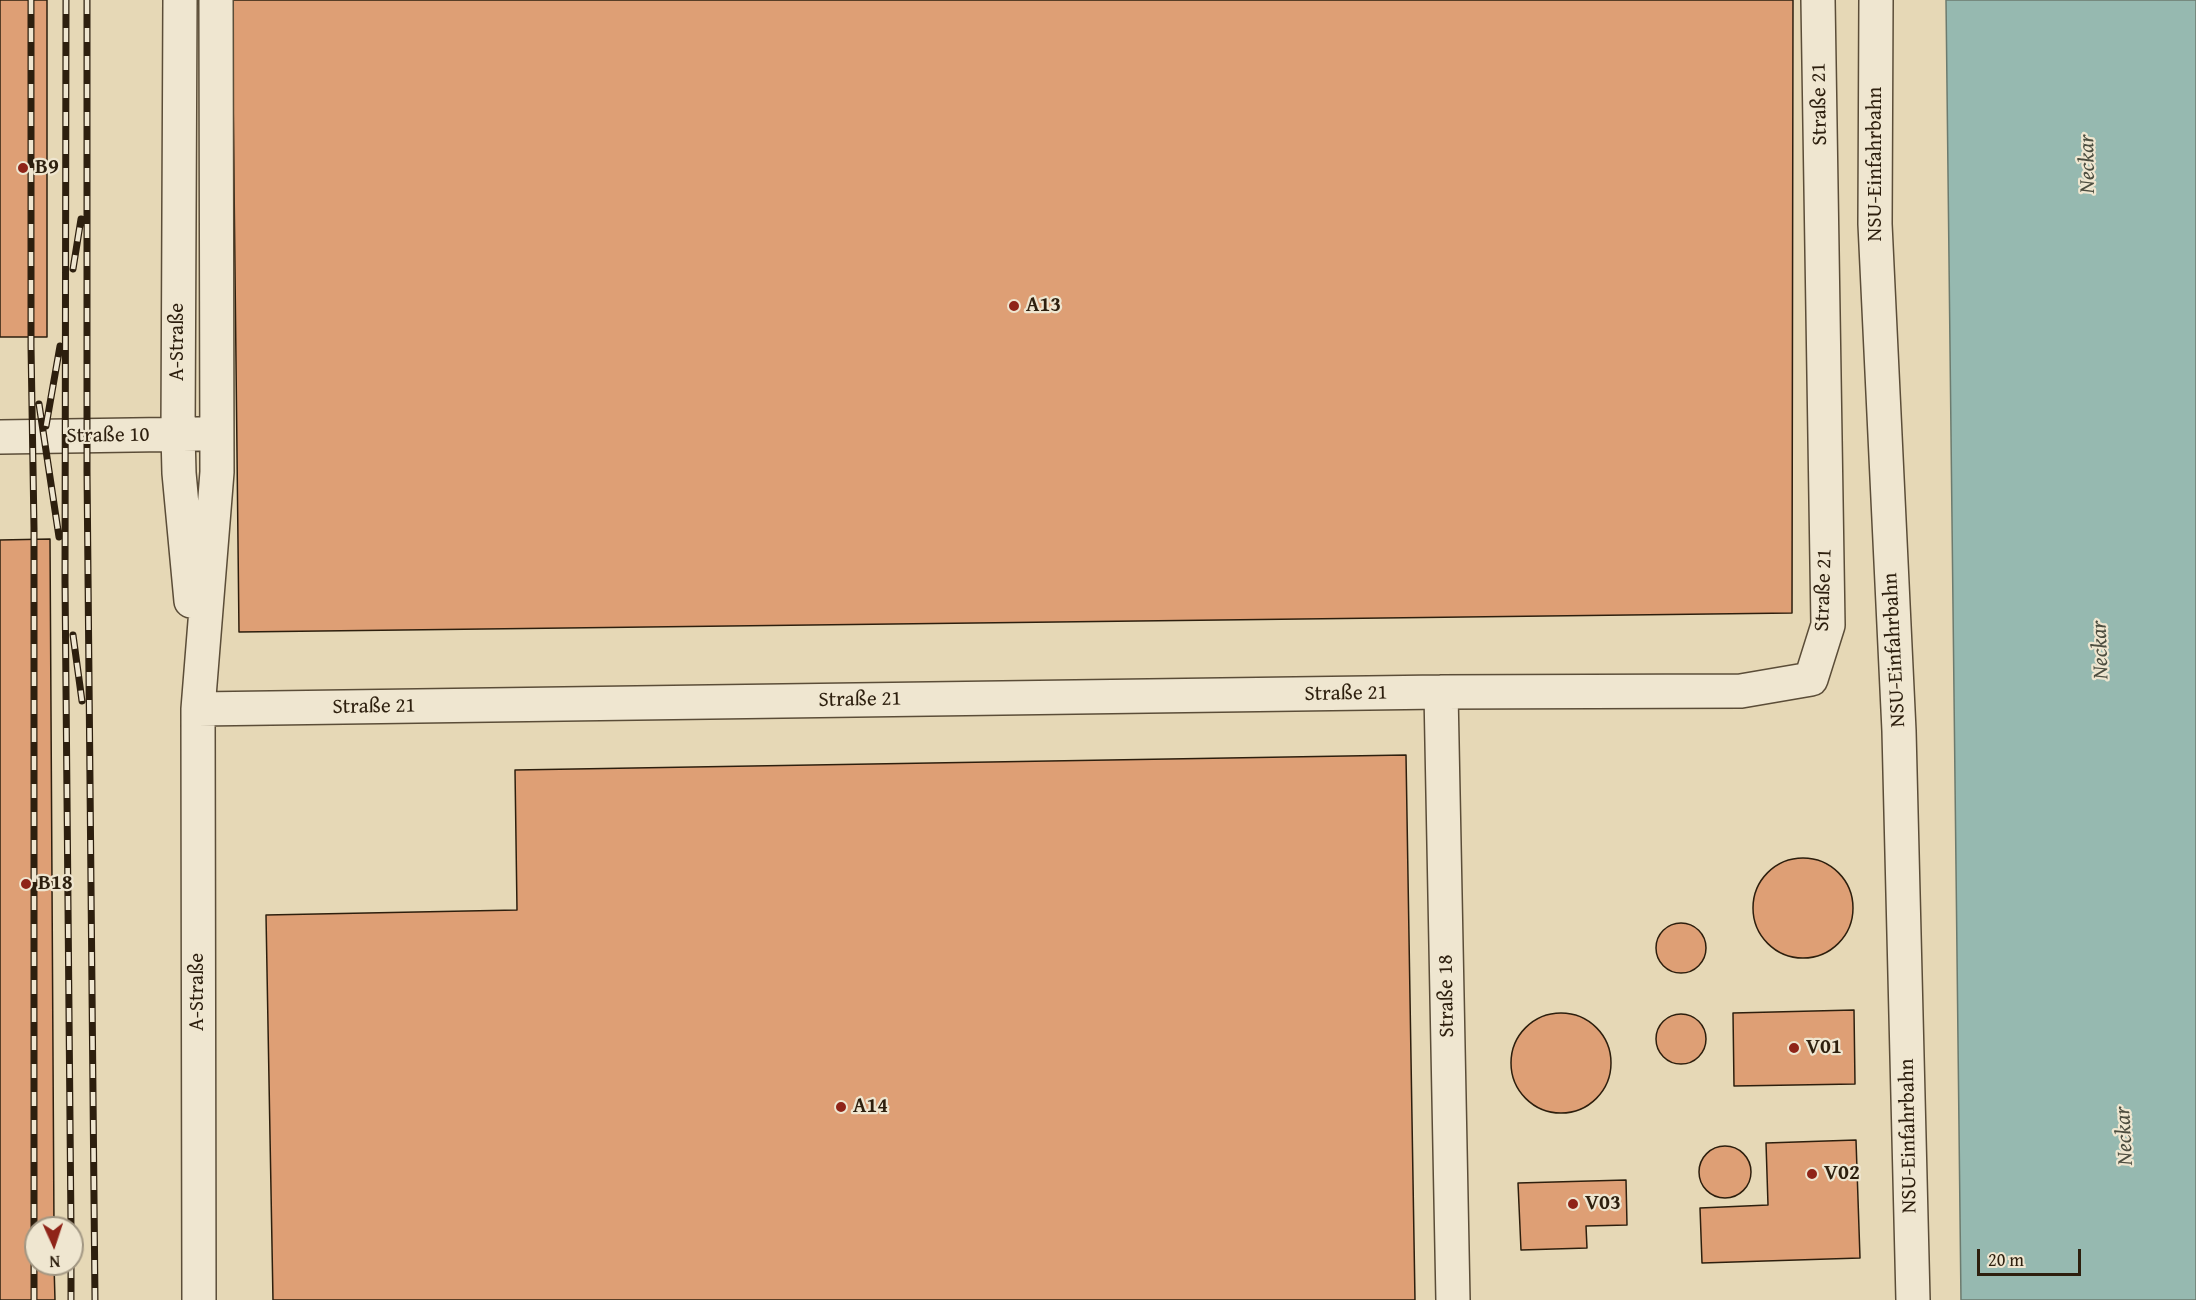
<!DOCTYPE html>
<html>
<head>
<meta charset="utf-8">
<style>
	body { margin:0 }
	#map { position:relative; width:2196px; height:1300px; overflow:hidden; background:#e6d8b6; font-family:"Gentium Book Plus",serif }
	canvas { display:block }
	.north { position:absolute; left:24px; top:1216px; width:60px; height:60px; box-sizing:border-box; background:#efe6d0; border:2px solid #a19682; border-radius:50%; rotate:177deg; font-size:16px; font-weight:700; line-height:24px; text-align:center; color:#2d1f0e }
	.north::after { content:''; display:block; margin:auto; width:21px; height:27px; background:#8f2418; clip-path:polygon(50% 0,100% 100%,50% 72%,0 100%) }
	.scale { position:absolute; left:1977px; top:1249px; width:104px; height:27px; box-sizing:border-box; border:3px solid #2d1f0e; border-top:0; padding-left:8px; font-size:18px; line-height:21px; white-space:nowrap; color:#2d1f0e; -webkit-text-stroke:4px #efe6d0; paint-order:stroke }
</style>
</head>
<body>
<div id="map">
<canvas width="2196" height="1300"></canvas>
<div class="north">N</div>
<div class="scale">20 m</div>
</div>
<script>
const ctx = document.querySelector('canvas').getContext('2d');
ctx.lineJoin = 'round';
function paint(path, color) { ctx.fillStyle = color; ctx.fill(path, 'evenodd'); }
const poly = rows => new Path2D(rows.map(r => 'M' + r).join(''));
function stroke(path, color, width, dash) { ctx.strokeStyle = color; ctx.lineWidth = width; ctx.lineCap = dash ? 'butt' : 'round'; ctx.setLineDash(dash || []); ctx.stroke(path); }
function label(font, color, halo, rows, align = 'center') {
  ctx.font = font + ' "Gentium Book Plus",serif'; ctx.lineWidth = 4.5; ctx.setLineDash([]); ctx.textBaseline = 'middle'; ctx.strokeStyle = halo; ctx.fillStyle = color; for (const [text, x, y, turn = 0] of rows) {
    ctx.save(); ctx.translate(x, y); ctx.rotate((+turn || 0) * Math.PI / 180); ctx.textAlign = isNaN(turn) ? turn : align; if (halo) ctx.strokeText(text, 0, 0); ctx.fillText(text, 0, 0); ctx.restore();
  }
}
const water = poly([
	[1946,0,2196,0,2196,1300,1961,1300,1946,0]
]);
const building = poly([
	[0,0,47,0,47,337,0,337,0,0],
	[232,0,1793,0,1792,613,239,632,232,0],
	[50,539,54,1228,36,1228,36,1264,54,1264,55,1300,0,1300,0,540,50,539],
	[1406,755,1415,1300,273,1300,266,915,517,910,515,770,1406,755],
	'1753 908a50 50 0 1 1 100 0a50 50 0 1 1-100 0Z',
	'1656 948a25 25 0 1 1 50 0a25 25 0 1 1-50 0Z',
	[1854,1010,1855,1084,1734,1086,1733,1013,1854,1010],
	'1511 1063a50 50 0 1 1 100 0a50 50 0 1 1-100 0Z',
	'1656 1039a25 25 0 1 1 50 0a25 25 0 1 1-50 0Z',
	[1856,1140,1860,1258,1702,1263,1700,1208,1768,1205,1766,1143,1856,1140],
	'1699 1172a26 26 0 1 1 52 0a26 26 0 1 1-52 0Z',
	[1626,1180,1627,1225,1586,1226,1587,1248,1521,1250,1518,1183,1626,1180]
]);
const street = poly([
	[180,0,178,434,179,473,191,601],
	[1876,0,1875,224,1899,731,1913,1300],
	[0,437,199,434],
	[1441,692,1453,1300],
	[198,709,1441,692,1741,691,1811,679,1828,625,1818,0],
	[199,1300,198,709,217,472,216,0]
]);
const rail = poly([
	[31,0,31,346,34,528,34,1300],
	[66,0,65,581,71,1228],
	[87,0,87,471,95,1300],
	[73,269,81,219],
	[39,404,59,537],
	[46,426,60,346],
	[73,635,82,701],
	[71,1264,71,1300]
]);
const markers = [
	[23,168,6,"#8f2418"],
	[1014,306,6,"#8f2418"],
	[26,884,6,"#8f2418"],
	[1794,1048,6,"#8f2418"],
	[841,1107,6,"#8f2418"],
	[1812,1174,6,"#8f2418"],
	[1573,1204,6,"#8f2418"]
];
const streetNames = [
	["Straße 21",1820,104,-91],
	["NSU-Einfahrbahn",1876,164,-90],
	["A-Straße",178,342,-90],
	["Straße 10",108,436,-1],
	["Straße 21",1824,590,-88],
	["NSU-Einfahrbahn",1895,650,-93],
	["Straße 21",1346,694,-1],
	["Straße 21",860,700,-1],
	["Straße 21",374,707,-1],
	["A-Straße",198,992,-90],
	["Straße 18",1447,996,-91],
	["NSU-Einfahrbahn",1909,1136,-91]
];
const poiNames = [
	["B9",35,168],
	["A13",1026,306],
	["B18",38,884],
	["V01",1806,1048],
	["A14",853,1107],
	["V02",1824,1174],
	["V03",1585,1204]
];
const waterNames = [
	["Neckar",2088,164,-91],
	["Neckar",2101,650,-92],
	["Neckar",2125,1136,-93]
];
paint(water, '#96b9b0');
stroke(water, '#6c7b6f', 1.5);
paint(building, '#de9f75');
stroke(building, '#2d1f0e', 1.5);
stroke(street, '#5b4d38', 36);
stroke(street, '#efe6d0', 33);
stroke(rail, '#2d1f0e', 7);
stroke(rail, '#efe6d0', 4.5, [14]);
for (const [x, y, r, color] of markers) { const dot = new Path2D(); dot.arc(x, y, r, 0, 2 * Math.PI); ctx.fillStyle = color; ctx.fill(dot); stroke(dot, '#efe6d0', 2); }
label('21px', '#2d1f0e', '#efe6d0', streetNames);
label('bold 21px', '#2d1f0e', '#efe6d0', poiNames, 'left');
label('italic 22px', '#4c4d3f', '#efe6d0', waterNames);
</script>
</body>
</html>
